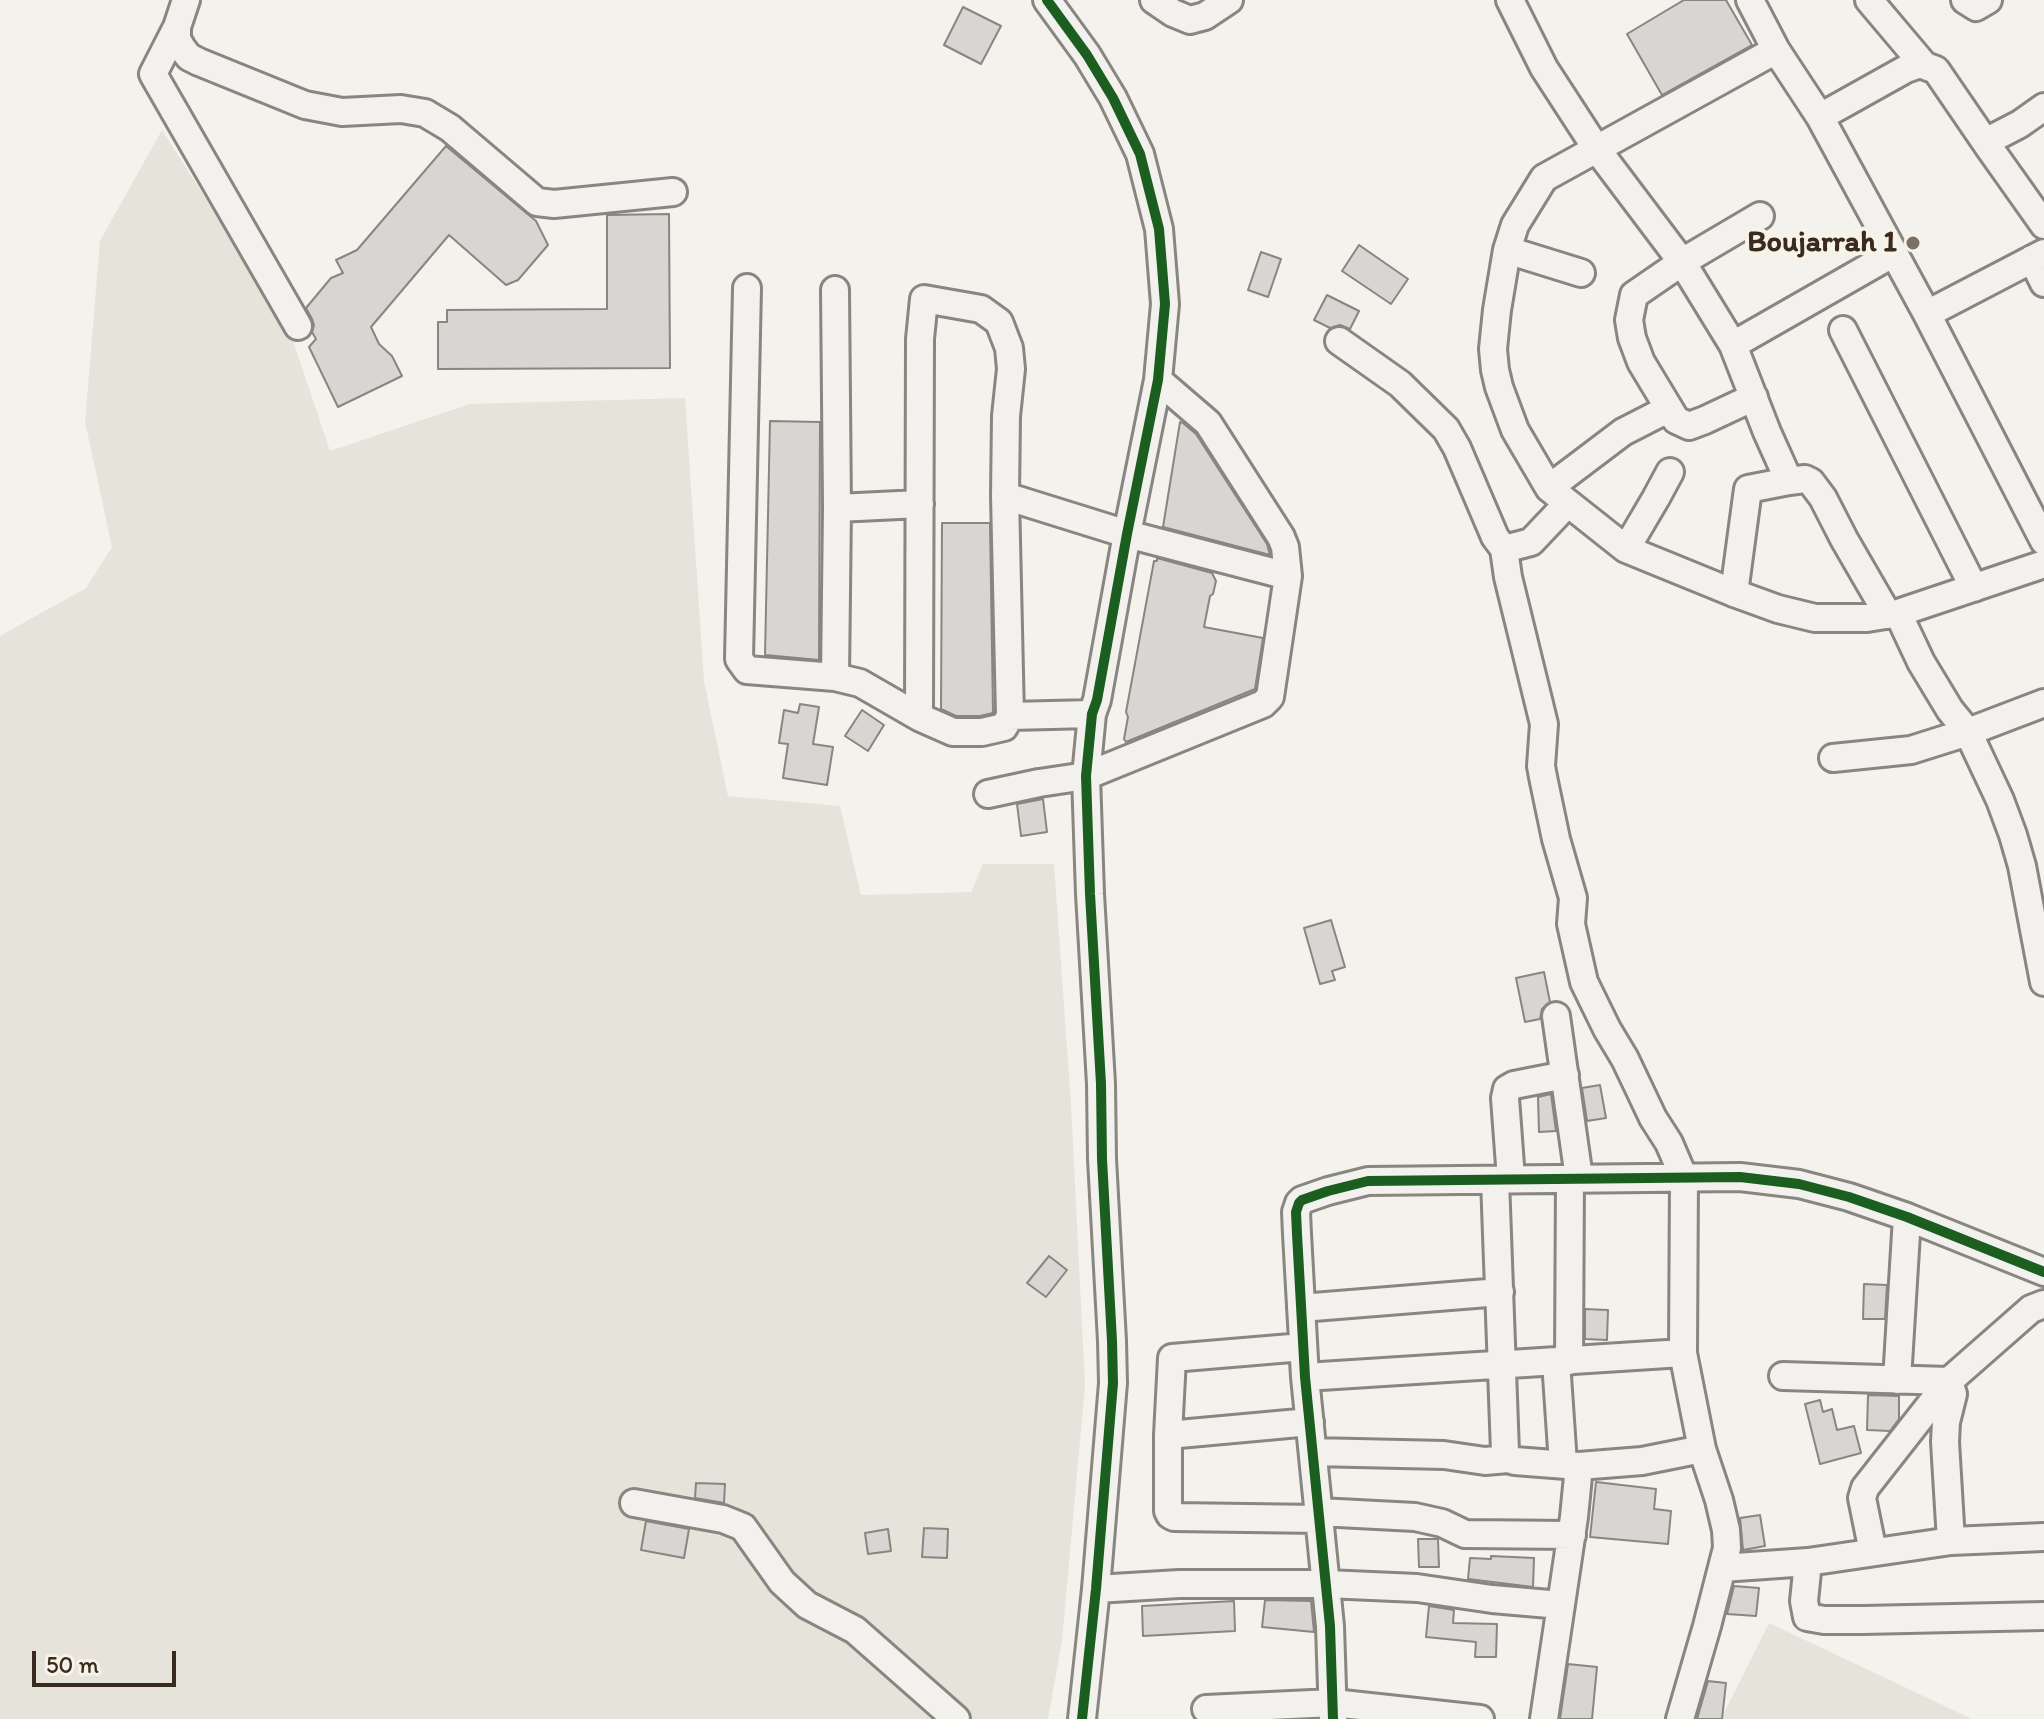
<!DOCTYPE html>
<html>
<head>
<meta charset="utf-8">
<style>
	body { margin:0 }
	#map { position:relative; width:2044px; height:1719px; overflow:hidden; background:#f4f2ec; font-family:Itim,sans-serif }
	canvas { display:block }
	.scale { position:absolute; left:32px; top:1651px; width:144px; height:36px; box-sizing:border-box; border:4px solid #3b2a1e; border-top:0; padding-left:10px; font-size:24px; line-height:28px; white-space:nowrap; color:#3b2a1e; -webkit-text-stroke:6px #f7f3e8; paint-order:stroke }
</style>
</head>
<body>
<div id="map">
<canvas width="2044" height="1719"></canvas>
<div class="scale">50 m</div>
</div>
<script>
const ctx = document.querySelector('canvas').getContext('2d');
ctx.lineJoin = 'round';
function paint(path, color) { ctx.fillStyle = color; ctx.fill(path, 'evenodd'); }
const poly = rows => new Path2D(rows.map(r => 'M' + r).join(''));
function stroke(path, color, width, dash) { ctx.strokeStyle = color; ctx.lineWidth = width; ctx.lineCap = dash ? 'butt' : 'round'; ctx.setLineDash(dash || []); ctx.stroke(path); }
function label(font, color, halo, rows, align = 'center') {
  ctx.font = font + ' Itim,sans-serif'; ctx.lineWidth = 8; ctx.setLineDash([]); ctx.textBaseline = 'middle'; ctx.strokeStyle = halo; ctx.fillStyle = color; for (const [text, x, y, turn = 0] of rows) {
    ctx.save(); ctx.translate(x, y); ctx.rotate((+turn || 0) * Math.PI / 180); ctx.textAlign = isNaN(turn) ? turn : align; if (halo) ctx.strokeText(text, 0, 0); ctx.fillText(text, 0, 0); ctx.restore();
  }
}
const green = poly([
	[162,130,289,329,330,451,470,404,685,398,704,681,728,796,840,806,861,895,971,892,983,864,1054,864,1071,1104,1085,1386,1062,1641,1048,1719,0,1719,0,636,86,588,112,547,85,422,100,241],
	[1769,1623,1972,1719,1721,1719]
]);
const building = poly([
	[1684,0,1726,0,1752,45,1662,95,1627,34,1684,0],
	[963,7,1001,26,981,64,944,45,963,7],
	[446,146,536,221,548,245,518,280,506,285,449,235,371,327,379,344,392,356,402,376,338,407,309,347,316,339,312,332,314,325,312,319,306,308,331,278,343,273,336,260,357,250,446,146],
	[669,214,670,368,438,369,438,322,447,322,447,310,607,309,607,215,669,214],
	[1359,245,1408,279,1391,304,1342,271,1359,245],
	[1261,252,1281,259,1268,297,1248,290,1261,252],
	[1327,295,1359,311,1350,329,1340,325,1330,328,1314,320,1327,295],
	[770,421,820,422,819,660,765,655,770,421],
	[1180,422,1183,423,1196,434,1267,544,1270,555,1163,527,1180,422],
	[942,523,990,523,993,713,980,716,956,716,941,709,942,523],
	[1157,558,1212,573,1216,581,1213,594,1210,596,1204,627,1263,638,1255,689,1126,742,1124,739,1128,717,1126,712,1154,561,1157,561,1157,558],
	[800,704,819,707,813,744,833,747,827,785,783,778,788,744,779,743,784,710,798,713,800,704],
	[862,710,884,725,868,751,845,736,862,710],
	[1043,799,1047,832,1021,836,1017,804,1043,799],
	[1331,920,1345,967,1332,971,1335,980,1320,984,1304,928,1331,920],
	[1544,972,1550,1002,1542,1009,1540,1019,1525,1022,1516,978,1544,972],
	[1600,1085,1606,1118,1587,1121,1582,1088,1600,1085],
	[1551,1094,1556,1131,1539,1132,1538,1097,1551,1094],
	[1049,1256,1067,1270,1046,1297,1027,1283,1049,1256],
	[1864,1284,1887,1285,1885,1319,1863,1319,1864,1284],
	[1585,1309,1608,1310,1607,1340,1585,1339,1585,1309],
	[1868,1395,1899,1396,1899,1419,1890,1431,1867,1430,1868,1395],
	[1820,1400,1823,1412,1832,1409,1837,1430,1854,1426,1861,1453,1820,1464,1805,1404,1820,1400],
	[1596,1482,1656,1489,1654,1509,1671,1511,1668,1544,1590,1537,1596,1482],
	[696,1483,725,1484,724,1503,695,1498,696,1483],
	[1760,1515,1765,1546,1743,1550,1740,1518,1760,1515],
	[646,1521,689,1529,684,1558,641,1550,646,1521],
	[924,1528,948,1529,947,1558,922,1557,924,1528],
	[888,1529,891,1551,868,1554,865,1533,888,1529],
	[1418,1539,1438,1539,1439,1567,1419,1567,1418,1539],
	[1491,1556,1534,1558,1533,1587,1468,1579,1470,1558,1491,1559,1491,1556],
	[1734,1586,1759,1588,1756,1616,1727,1614,1734,1586],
	[1265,1600,1311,1601,1314,1632,1262,1627,1265,1600],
	[1234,1601,1235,1631,1143,1636,1142,1606,1234,1601],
	[1429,1606,1454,1610,1453,1623,1497,1624,1496,1657,1475,1657,1476,1642,1426,1637,1429,1606],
	[1568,1664,1597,1667,1592,1719,1560,1719,1568,1664],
	[1708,1681,1726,1683,1722,1719,1697,1719,1708,1681]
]);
const minor = poly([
	[186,0,177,27,177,39,182,48,189,57,199,62,305,105,342,112,401,109,425,113,450,128,537,202,554,204,673,192],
	[1047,0,1087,55,1113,98,1140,154,1159,229,1165,304,1158,380,1127,534,1097,700,1092,714,1086,776,1090,894,1101,1084,1102,1159,1112,1341,1113,1383,1096,1589,1082,1719],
	[1154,0,1173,13,1190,20,1205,16,1229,0],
	[1510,0,1544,68,1596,148,1682,262,1733,345,1767,432,1789,481],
	[1750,0,1776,50,1820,117,1927,314,2044,541],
	[1869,0,1923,64],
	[1965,0,1976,7,1988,0],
	[177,27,153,74,298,326],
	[1776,50,1544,178,1515,225,1507,250,1497,310,1493,349,1495,370,1499,387,1515,430,1549,488,1626,549,1734,593,1778,609,1815,618,1867,618,1898,613,2044,564],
	[1820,117,1906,69,1920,64,1936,70,1988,146,1995,137,2020,124,2044,107],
	[1988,146,2044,225],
	[1507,250,1581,273],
	[2032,259,2044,283],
	[747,288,739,659,747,670,835,677,860,683,919,717],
	[1927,314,2044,253],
	[1843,330,1974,588],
	[1339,341,1400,384,1446,429,1457,448,1495,537,1504,549,1531,542,1567,504],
	[1733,345,1894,253],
	[1158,380,1208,423,1281,537,1285,547,1288,576],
	[1754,397,1705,420,1689,426,1676,420,1641,362,1632,338,1629,320,1634,295,1682,262,1760,216],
	[1549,488,1623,432,1668,409],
	[837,508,920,504],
	[1504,549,1508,577,1544,724,1541,766,1543,777,1556,839,1573,898,1571,924,1584,982,1607,1029,1625,1059,1653,1118,1669,1143,1684,1178,1683,1353,1702,1449,1719,1500,1726,1530,1727,1548,1707,1626,1680,1719],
	[1626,549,1656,498,1670,472],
	[1734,593,1748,489,1789,481,1805,479,1811,482,1823,498,1844,539,1888,615],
	[1898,613,1921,662,1950,710,1968,732,2000,800,2013,835,2022,866,2044,982],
	[835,677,837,508,835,290],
	[1010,716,1005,496,1006,416,1011,369,1009,348,999,322,981,309,924,299,920,339,919,717,953,732,982,732,1004,727,1010,716,1092,714],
	[1833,758,1911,750,1968,732,2044,703],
	[988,794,1039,783,1086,776,1263,704,1270,697,1288,576,1127,534,1005,496],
	[1556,1016,1579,1178],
	[1511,1179,1505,1098,1507,1089,1514,1085,1565,1075],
	[1495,1180,1505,1452,1508,1459],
	[1301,1308,1500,1292],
	[1303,1347,1172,1358,1168,1435,1168,1511,1170,1515,1174,1517,1320,1519],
	[1556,1361,1563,1464],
	[1569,1361,1570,1178],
	[1783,1376,1949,1381,1953,1394,1946,1422,1945,1442,1951,1541],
	[1305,1377,1683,1353],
	[1897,1380,1907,1217],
	[1168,1435,1310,1422],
	[1313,1452,1444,1455,1485,1461,1508,1459,1515,1461,1579,1466,1642,1461,1702,1449],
	[634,1503,723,1519,743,1527,782,1582,807,1605,855,1630,956,1719],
	[1319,1512,1415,1517,1442,1523,1465,1534,1572,1535],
	[1873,1552,1862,1498,1865,1488,1949,1381,2031,1309,2044,1304],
	[1808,1562,1804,1601,1807,1617,1824,1620,1863,1620,2044,1616],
	[1722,1568,1808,1562,1951,1541,2044,1537],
	[1096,1589,1179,1584,1326,1584,1417,1588,1492,1599,1561,1605],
	[1206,1709,1333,1703,1480,1719],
	[1333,1719,1330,1626,1305,1377,1297,1234,1296,1212,1299,1203,1302,1200,1328,1191,1368,1181,1740,1177,1799,1184,1849,1197,1907,1217,2044,1272],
	[1544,1719,1574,1517,1579,1466]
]);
const cycleway = poly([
	[1047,0,1087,55,1113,98,1140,154,1159,229,1165,304,1158,380,1127,534,1097,700,1092,714,1086,776,1090,894,1101,1084,1102,1159,1112,1341,1113,1383,1096,1589,1082,1719],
	[1333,1719,1330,1626,1305,1377,1297,1234,1296,1212,1299,1203,1302,1200,1328,1191,1368,1181,1740,1177,1799,1184,1849,1197,1907,1217,2044,1272]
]);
const markers = [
	[1913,243,8,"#7c7066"]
];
const poiNames = [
	["Boujarrah 1",1897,243]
];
paint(green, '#e6e3da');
paint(building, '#d8d6d2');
stroke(building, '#898580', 2);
stroke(minor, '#898580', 32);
stroke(minor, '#f2f1ed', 26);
stroke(cycleway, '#1b5e20', 10);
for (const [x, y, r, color] of markers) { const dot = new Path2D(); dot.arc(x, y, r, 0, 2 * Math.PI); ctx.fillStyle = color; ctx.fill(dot); stroke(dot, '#f7f3e8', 3); }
label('bold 30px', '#3b2a1e', '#f7f3e8', poiNames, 'right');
</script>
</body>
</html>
